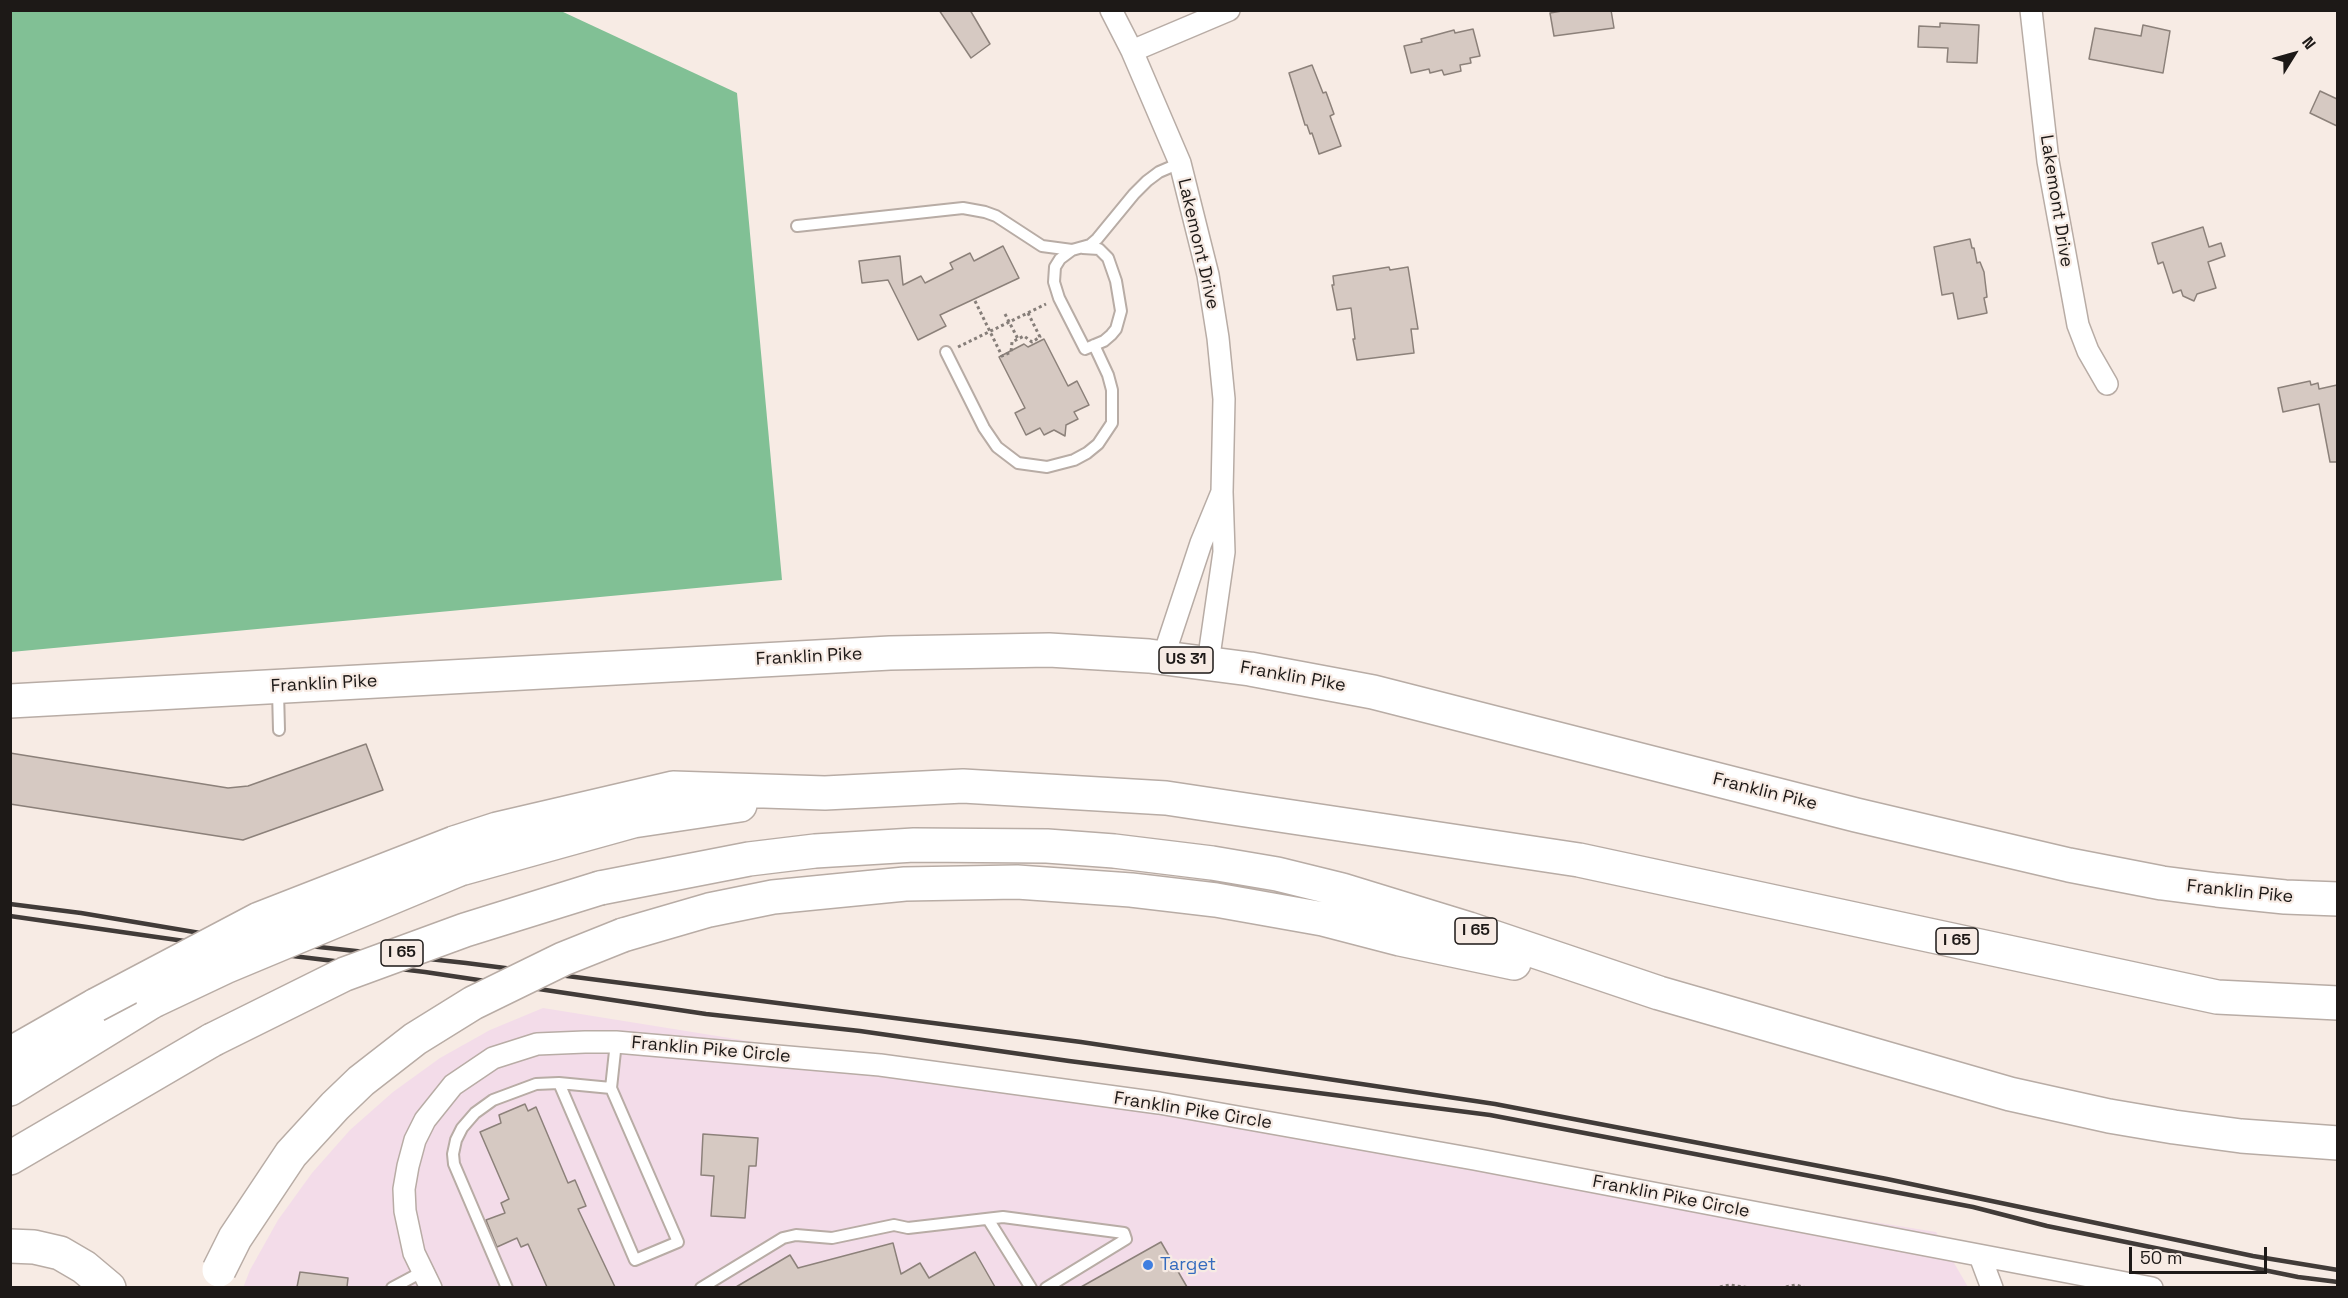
<!DOCTYPE html>
<html>
<head>
<meta charset="utf-8">
<style>
	body { margin:0 }
	#map { position:relative; width:2348px; height:1298px; overflow:hidden; background:#f7ebe4; font-family:"Space Grotesk",sans-serif }
	canvas { display:block }
	.frame { position:absolute; inset:0; border:12px solid #1d1917; pointer-events:none }
	.north { position:absolute; left:2264px; top:24px; width:60px; height:60px; -webkit-text-stroke:4px #f7ebe4; paint-order:stroke; rotate:53deg; font-size:16px; font-weight:700; line-height:24px; text-align:center; color:#1d1917 }
	.north::after { content:''; display:block; margin:auto; width:21px; height:27px; background:#1d1917; clip-path:polygon(50% 0,100% 100%,50% 72%,0 100%) }
	.scale { position:absolute; left:2129px; top:1247px; width:138px; height:27px; box-sizing:border-box; border:3px solid #1d1917; border-top:0; padding-left:8px; font-size:18px; line-height:21px; white-space:nowrap; color:#1d1917; -webkit-text-stroke:4px #f7ebe4; paint-order:stroke }
</style>
</head>
<body>
<div id="map">
<canvas width="2348" height="1298"></canvas>
<div class="frame"></div>
<div class="north">N</div>
<div class="scale">50 m</div>
</div>
<script>
const ctx = document.querySelector('canvas').getContext('2d');
ctx.lineJoin = 'round';
function paint(path, color) { ctx.fillStyle = color; ctx.fill(path, 'evenodd'); }
const poly = rows => new Path2D(rows.map(r => 'M' + r).join(''));
function stroke(path, color, width, dash) { ctx.strokeStyle = color; ctx.lineWidth = width; ctx.lineCap = dash ? 'butt' : 'round'; ctx.setLineDash(dash || []); ctx.stroke(path); }
function label(font, color, halo, rows, align = 'center') {
  ctx.font = font + ' "Space Grotesk",sans-serif'; ctx.lineWidth = 4.5; ctx.setLineDash([]); ctx.textBaseline = 'middle'; ctx.strokeStyle = halo; ctx.fillStyle = color; for (const [text, x, y, turn = 0] of rows) {
    ctx.save(); ctx.translate(x, y); ctx.rotate((+turn || 0) * Math.PI / 180); ctx.textAlign = isNaN(turn) ? turn : align; if (halo) ctx.strokeText(text, 0, 0); ctx.fillText(text, 0, 0); ctx.restore();
  }
}
const commercial = poly([
	[543,1008,1936,1232,1968,1287,243,1288,250,1270,278,1220,312,1173,350,1130,393,1092,440,1058,490,1030]
]);
const forest = poly([
	[11,10,561,11,737,93,782,580,11,652]
]);
const building = poly([
	[939,10,970,10,990,44,971,58,939,10],
	[1568,10,1611,10,1614,28,1554,36,1550,13,1568,10],
	[1940,23,1979,25,1977,63,1947,62,1948,48,1918,47,1919,26,1940,27,1940,23],
	[2143,25,2170,31,2163,73,2089,59,2095,28,2141,36,2143,25],
	[1473,29,1480,56,1470,58,1471,63,1460,65,1461,71,1444,75,1442,70,1430,73,1429,69,1411,73,1404,46,1422,42,1421,39,1454,30,1455,33,1473,29],
	[1312,65,1323,93,1326,92,1334,114,1330,116,1341,146,1319,154,1312,133,1310,134,1307,125,1305,125,1289,73,1312,65],
	[2320,91,2337,99,2337,126,2310,113,2320,91],
	[2203,227,2209,247,2221,243,2225,256,2208,262,2216,288,2197,294,2194,301,2183,296,2181,290,2173,293,2163,262,2158,264,2152,243,2203,227],
	[1970,239,1972,248,1974,248,1977,263,1980,262,1984,272,1987,297,1984,298,1987,313,1958,319,1953,293,1942,295,1934,247,1970,239],
	[1003,246,1019,278,940,315,946,326,918,340,888,280,862,283,859,261,900,256,903,285,921,276,925,283,953,269,950,263,970,253,974,261,1003,246],
	[1389,267,1390,270,1408,267,1418,329,1411,329,1414,353,1357,360,1353,339,1355,339,1351,308,1337,310,1332,285,1334,285,1333,276,1389,267],
	[1044,339,1068,386,1077,381,1089,405,1074,412,1078,419,1066,425,1065,436,1054,430,1044,435,1040,428,1026,435,1015,413,1025,408,999,357,1024,344,1028,347,1044,339],
	[2310,381,2311,385,2318,383,2319,389,2337,385,2337,462,2330,462,2319,404,2283,412,2278,388,2310,381],
	[366,744,383,790,243,840,10,804,10,753,228,788,248,786,366,744],
	[525,1104,528,1111,536,1107,568,1183,575,1180,586,1206,578,1209,615,1287,547,1287,528,1244,521,1247,517,1238,497,1247,486,1220,505,1213,501,1203,509,1199,480,1132,501,1123,499,1115,525,1104],
	[703,1134,758,1138,756,1166,749,1166,745,1218,711,1216,714,1176,701,1175,703,1134],
	[1161,1242,1187,1287,1081,1287,1161,1242],
	[893,1243,901,1274,920,1263,929,1278,975,1252,995,1287,736,1287,790,1255,798,1268,893,1243],
	[300,1272,348,1278,347,1287,297,1287,300,1272]
]);
const path = poly([
	[975,301,1002,356,1011,352,1012,342,1024,336,1032,342,1040,337,1028,313],
	[1005,314,1018,339],
	[958,347,1046,304],
	[1714,1288,1730,1285,1750,1288],
	[1780,1288,1796,1285,1806,1288]
]);
const lane = poly([
	[797,226,963,208,985,212,996,216,1042,246,1072,250,1090,245,1097,239,1134,194,1147,181,1159,172,1180,163],
	[1072,250,1060,259,1055,267,1054,282,1059,298,1085,349,1104,341,1111,335,1116,329,1121,311,1116,281,1108,258,1099,249,1083,248],
	[946,352,984,428,997,447,1018,463,1047,467,1074,460,1087,453,1098,444,1112,423,1112,390,1108,375,1094,345],
	[278,691,279,730],
	[559,1083,611,1088],
	[988,1219,1031,1288],
	[392,1288,422,1272],
	[507,1288,454,1164,453,1154,456,1140,462,1128,475,1113,493,1100,536,1084,559,1083,635,1260,678,1242,611,1088,616,1042],
	[701,1288,783,1238,796,1235,832,1238,894,1225,908,1228,1003,1217,1124,1233,1126,1239,1046,1288]
]);
const street = poly([
	[1111,10,1132,51,1180,163,1208,275,1218,338,1224,399,1222,492],
	[2031,10,2048,161,2078,325,2088,351,2107,384],
	[1132,51,1229,10],
	[1163,658,1201,543,1222,492,1224,552,1208,663],
	[1980,1256,1992,1288],
	[431,1288,414,1253,405,1211,404,1189,408,1166,415,1140,425,1120,453,1085,493,1058,537,1044,585,1042,616,1042,880,1065,1159,1103,1474,1159,2152,1288]
]);
const primary = poly([
	[10,701,890,653,1049,650,1149,656,1250,669,1373,692,1856,815,2069,865,2162,883,2217,890,2285,897,2338,899]
]);
const highway = poly([
	[454,843,497,829,673,788,825,793,963,786,1166,798,1579,860,2217,997,2338,1003],
	[460,869,633,821,740,805],
	[600,888,749,859,815,851,914,845,1047,846,1114,851,1212,863,1277,874,1342,890,1469,929,1659,993,2010,1094,2109,1116,2174,1127,2241,1136,2338,1143],
	[623,935,709,910,773,897,905,884,1017,882,1131,890,1216,900,1323,919,1400,939,1514,963],
	[10,1054,96,1005],
	[10,1089,153,1001],
	[10,1158,212,1040],
	[10,1246,34,1247,60,1253,84,1267,109,1288]
]);
const rail = poly([
	[10,904,81,913,218,936,466,963,1081,1042,1495,1104,1887,1179,2253,1256,2338,1270],
	[10,916,268,953,425,972,706,1014,860,1031,1069,1061,1490,1115,1973,1207,2047,1226,2298,1277,2338,1282]
]);
const highwayBridge = poly([
	[153,1001,225,967,460,869],
	[96,1005,259,919,454,843],
	[212,1040,345,974,465,930,600,888],
	[219,1270,235,1238,291,1154,335,1106,361,1081,415,1039,473,1003,563,959,623,935]
]);
const markers = [
	[1148,1265,6,"#3f7fe0"]
];
const shields = [
	[1186,660,54],
	[1476,931,42],
	[1957,941,42],
	[402,953,42]
];
const shieldNames = [
	["US 31",1186,660],
	["I 65",1476,931],
	["I 65",1957,941],
	["I 65",402,953]
];
const streetNames = [
	["Lakemont Drive",2056,201,81],
	["Lakemont Drive",1198,244,77],
	["Franklin Pike",809,657,-3],
	["Franklin Pike",1293,677,10],
	["Franklin Pike",324,684,-3],
	["Franklin Pike",1765,792,14],
	["Franklin Pike",2240,892,6],
	["Franklin Pike Circle",711,1050,5],
	["Franklin Pike Circle",1193,1111,9],
	["Franklin Pike Circle",1671,1197,11]
];
const shopNames = [
	["Target",1160,1265]
];
paint(commercial, '#f3dce9');
paint(forest, '#81c095');
paint(building, '#d6c9c2');
stroke(building, '#8c817a', 1.5);
stroke(lane, '#b8aca5', 14);
stroke(street, '#b8aca5', 24);
stroke(primary, '#b8aca5', 36);
stroke(highway, '#b8aca5', 36);
stroke(path, '#867e79', 3, [3, 3]);
stroke(lane, '#fff', 10);
stroke(street, '#fff', 21);
stroke(primary, '#fff', 33);
stroke(highway, '#fff', 33);
stroke(rail, '#413b38', 4.5);
stroke(highwayBridge, '#b8aca5', 36, []);
stroke(highwayBridge, '#fff', 33);
for (const [x, y, r, color] of markers) { const dot = new Path2D(); dot.arc(x, y, r, 0, 2 * Math.PI); ctx.fillStyle = color; ctx.fill(dot); stroke(dot, '#f7ebe4', 2); }
for (const [x, y, w] of shields) { const box = new Path2D(); box.roundRect(x - w / 2, y - 13, w, 26, 4.5); ctx.fillStyle = '#f7ebe4'; ctx.fill(box); stroke(box, '#1d1917', 1.5); }
label('bold 16px', '#1d1917', null, shieldNames);
label('18px', '#1d1917', '#f7ebe4', streetNames);
label('18px', '#366cbe', '#f7ebe4', shopNames, 'left');
</script>
</body>
</html>
